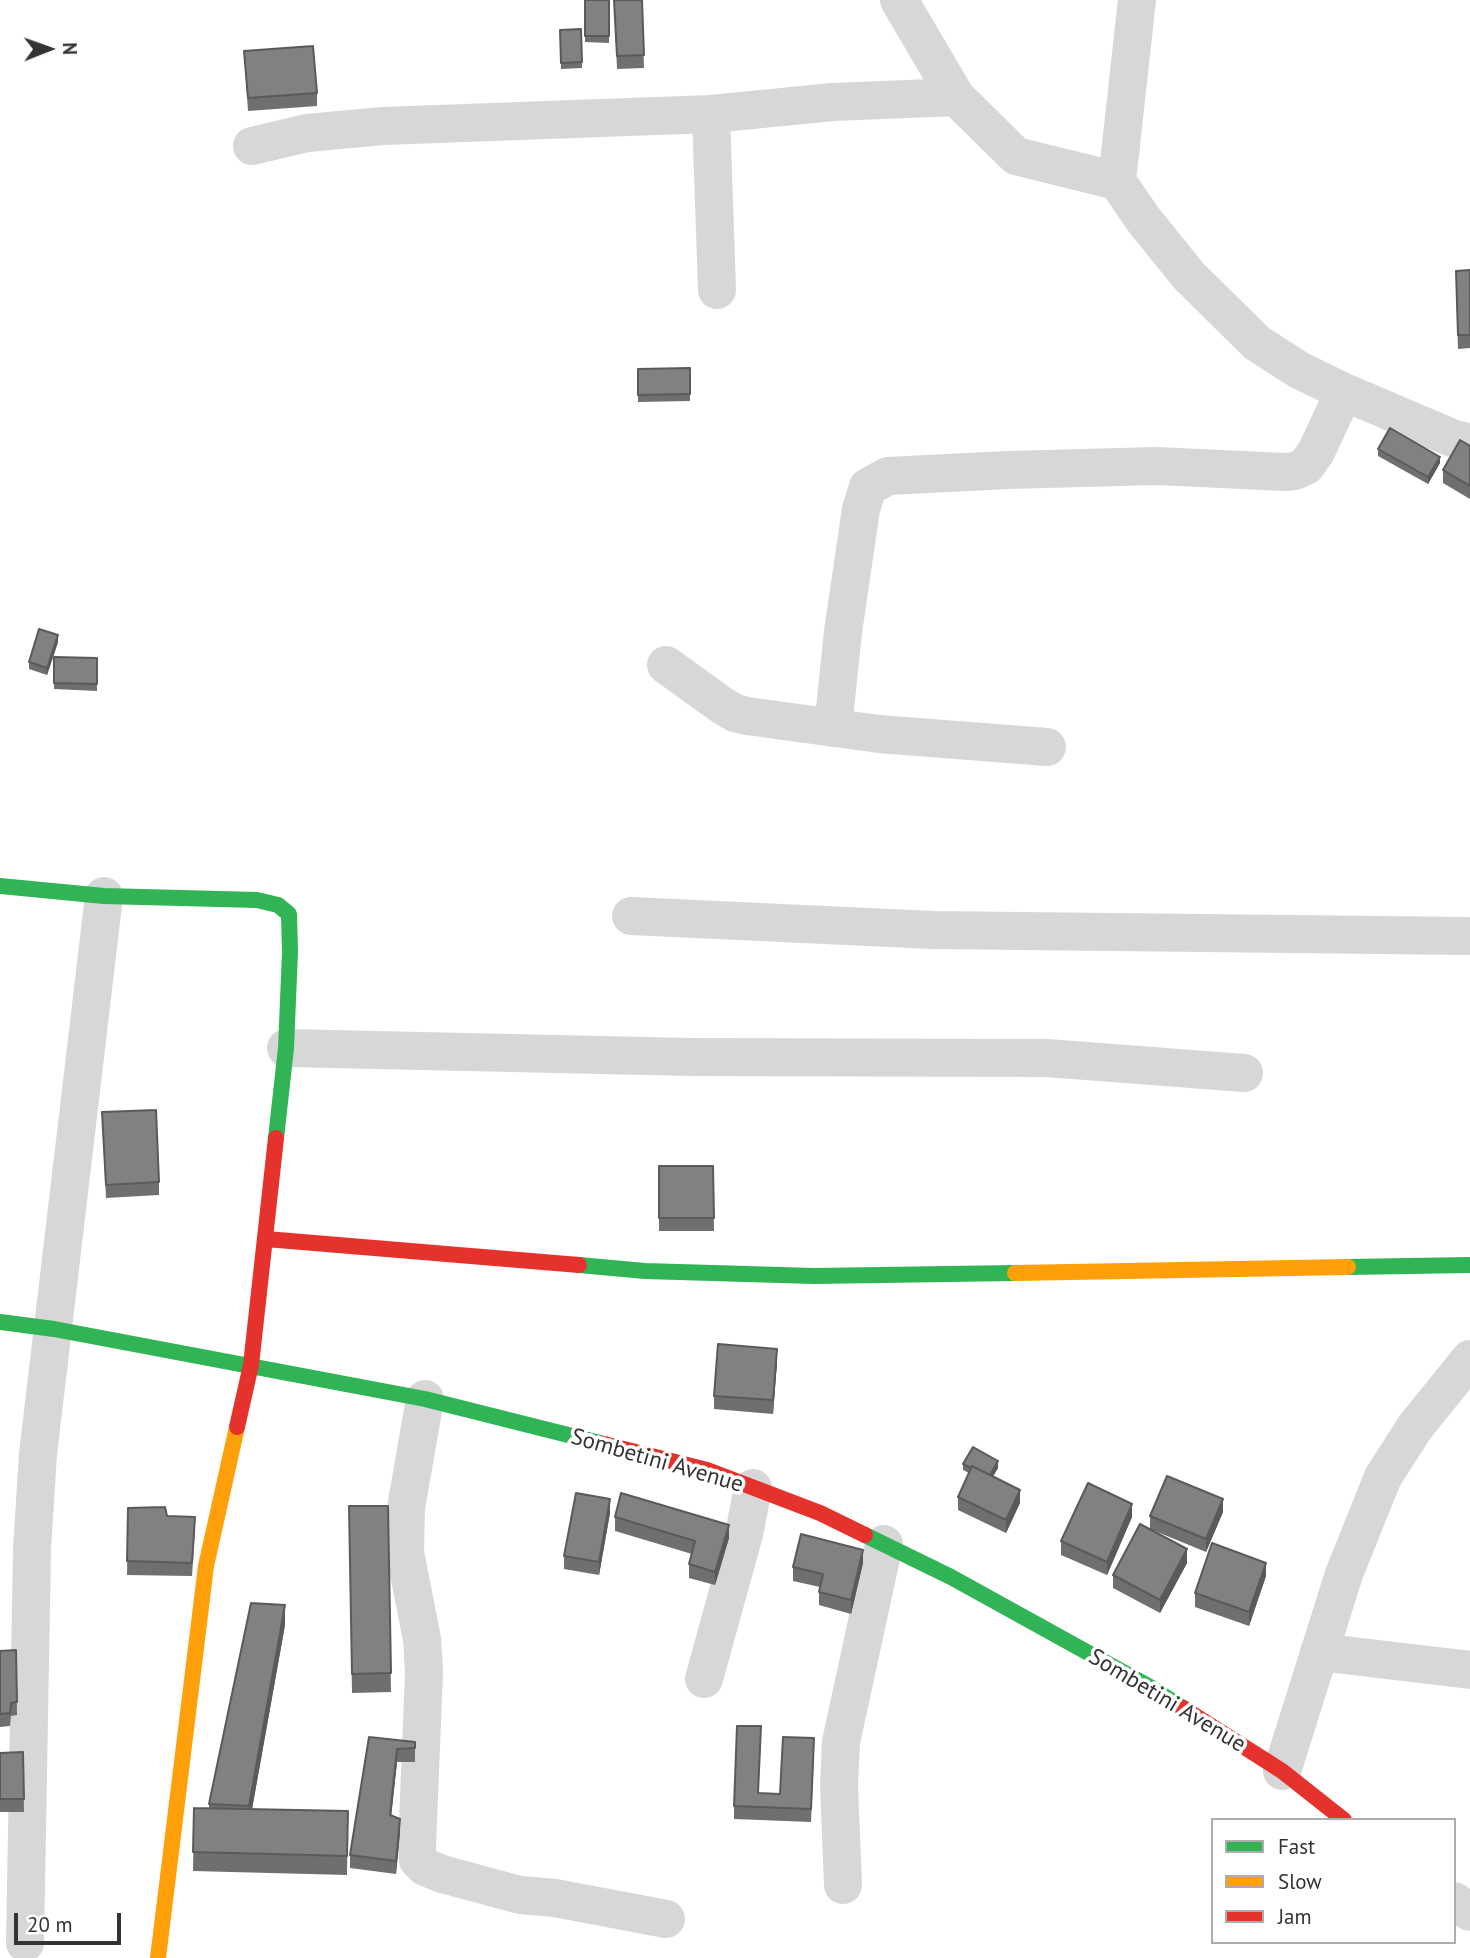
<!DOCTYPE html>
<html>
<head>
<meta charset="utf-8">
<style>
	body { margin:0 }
	#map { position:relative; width:1470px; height:1958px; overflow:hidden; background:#fff; font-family:"PT Sans",sans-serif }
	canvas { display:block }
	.legend { position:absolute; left:1211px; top:1818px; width:245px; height:126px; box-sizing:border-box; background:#fff; border:2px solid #adadad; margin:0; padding:9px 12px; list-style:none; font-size:21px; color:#333 }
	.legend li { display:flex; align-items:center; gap:14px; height:35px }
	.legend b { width:35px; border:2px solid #adadad }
	.north { position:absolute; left:14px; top:14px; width:70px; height:70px; -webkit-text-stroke:5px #fff; paint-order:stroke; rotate:89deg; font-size:19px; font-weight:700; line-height:28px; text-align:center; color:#333 }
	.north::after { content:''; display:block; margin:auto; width:24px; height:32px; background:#333; clip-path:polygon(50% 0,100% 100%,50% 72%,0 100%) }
	.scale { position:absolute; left:14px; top:1913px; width:107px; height:32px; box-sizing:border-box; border:4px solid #333; border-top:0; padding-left:9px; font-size:21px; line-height:24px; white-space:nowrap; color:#333; -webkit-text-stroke:5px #fff; paint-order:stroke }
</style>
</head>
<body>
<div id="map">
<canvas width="1470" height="1958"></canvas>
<ul class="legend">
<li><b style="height:9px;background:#30b455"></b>Fast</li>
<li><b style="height:9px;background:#ff9f0a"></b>Slow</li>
<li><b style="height:9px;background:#e5322d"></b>Jam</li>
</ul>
<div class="north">N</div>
<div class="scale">20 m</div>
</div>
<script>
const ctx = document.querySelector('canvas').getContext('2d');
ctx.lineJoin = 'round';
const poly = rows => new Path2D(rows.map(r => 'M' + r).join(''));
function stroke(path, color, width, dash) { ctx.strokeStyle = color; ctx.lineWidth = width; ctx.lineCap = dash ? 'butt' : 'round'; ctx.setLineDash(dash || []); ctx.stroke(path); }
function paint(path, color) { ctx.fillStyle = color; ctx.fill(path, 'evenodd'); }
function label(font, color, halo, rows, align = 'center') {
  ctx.font = font + ' "PT Sans",sans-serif'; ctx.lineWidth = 7; ctx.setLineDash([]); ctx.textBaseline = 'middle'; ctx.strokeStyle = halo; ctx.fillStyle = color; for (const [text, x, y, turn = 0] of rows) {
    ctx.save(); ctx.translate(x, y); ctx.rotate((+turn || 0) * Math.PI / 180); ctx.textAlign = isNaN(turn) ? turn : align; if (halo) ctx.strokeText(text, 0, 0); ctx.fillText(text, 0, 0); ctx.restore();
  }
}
const street = poly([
	[899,0,956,97,1016,156,1117,181],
	[1137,0,1117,181,1143,219,1189,276,1257,343,1299,370,1344,392,1452,438,1470,443],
	[711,114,717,290],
	[252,146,307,133,383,126,711,114,833,102,956,97],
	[666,665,723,706,735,713,747,716,879,734,1047,747],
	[833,728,843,632,861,509,868,487,888,476,1008,470,1157,466,1285,472,1295,471,1306,466,1316,452,1344,392],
	[631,916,933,930,1470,936],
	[286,1048,691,1057,1047,1058,1244,1073],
	[425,1399,406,1508,405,1553,422,1639,424,1672,417,1847,418,1860,425,1867,442,1874,520,1895,555,1898,666,1919],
	[1319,1652,1470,1670],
	[704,1679,744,1534,753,1488],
	[1282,1771,1344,1574,1383,1477,1415,1427,1470,1359],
	[843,1885,839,1785,841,1742,884,1544],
	[1454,1901,1470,1912],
	[25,1943,32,1549,38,1454,104,896]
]);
const fast = poly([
	[0,886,104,896,257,900,278,905,289,914,290,952,286,1048,276,1138],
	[579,1265,645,1271,814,1276,1015,1273],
	[1348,1267,1470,1265],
	[0,1322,54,1329,425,1399,604,1444],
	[865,1535,951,1577,1150,1687,1183,1708]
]);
const slow = poly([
	[1015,1273,1348,1267],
	[158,1958,206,1566,237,1427]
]);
const jam = poly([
	[266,1239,579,1265],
	[237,1427,251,1365,276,1138],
	[604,1444,707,1470,820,1513,865,1535],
	[1183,1708,1282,1771,1344,1820]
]);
const wall = poly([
	[585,0,609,0,609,43,585,42],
	[614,0,642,0,644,68,617,69],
	[581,29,582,68,561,69,560,30],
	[244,51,317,93,317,106,248,111],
	[1470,270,1470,348,1458,349,1456,284],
	[638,369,690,394,690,401,638,402],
	[1470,446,1470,499,1443,483,1443,470],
	[1378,449,1440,463,1428,484,1378,456],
	[58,642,47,675,29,669,29,662],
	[97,658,97,691,54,689,54,683],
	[102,1112,159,1182,159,1195,106,1198],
	[659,1166,713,1166,714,1231,659,1231],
	[777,1362,773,1414,714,1409,714,1396],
	[963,1464,998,1468,993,1476,1020,1503,1006,1533,958,1510,958,1497,969,1473,963,1470],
	[349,1506,388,1506,391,1692,352,1693],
	[128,1508,167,1516,195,1530,192,1576,127,1575],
	[1223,1512,1206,1552,1150,1529,1150,1516],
	[610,1513,599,1575,564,1569,564,1556],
	[615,1517,729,1538,715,1585,689,1578,689,1564,692,1554,615,1531],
	[1132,1517,1107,1575,1061,1555,1061,1541],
	[863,1563,851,1614,819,1605,819,1592,820,1587,793,1581,793,1567],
	[1187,1563,1160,1613,1113,1588,1113,1575],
	[1266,1576,1249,1626,1195,1607,1195,1593],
	[285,1625,252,1809,348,1811,347,1875,193,1871,194,1808,209,1808,209,1804],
	[16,1650,17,1715,11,1716,10,1726,0,1727,0,1651],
	[369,1737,415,1742,415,1762,397,1762,391,1815,400,1832,396,1874,350,1868,350,1855],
	[761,1740,758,1793,780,1794,814,1752,811,1822,734,1819,734,1806],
	[23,1752,24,1812,0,1812,0,1753]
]);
const shadedWall = poly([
	[1440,457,1440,463,1428,484,1428,477],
	[58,635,58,642,47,675,47,668],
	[777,1349,777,1362,773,1414,773,1400],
	[998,1461,998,1468,988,1485,988,1478],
	[1020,1490,1020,1503,1006,1533,1006,1520],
	[610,1499,610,1513,599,1575,599,1562],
	[1223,1499,1223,1512,1206,1552,1206,1539],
	[1132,1504,1132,1517,1107,1575,1107,1562],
	[729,1525,729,1538,715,1585,715,1572],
	[1187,1549,1187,1563,1160,1613,1160,1600],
	[863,1550,863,1563,851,1614,851,1600],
	[1266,1563,1266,1576,1249,1626,1249,1612],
	[285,1605,285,1625,249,1826,249,1806],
	[397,1749,397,1762,390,1828,390,1815],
	[400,1819,400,1832,396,1874,396,1861]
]);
const building = poly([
	[585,0,609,0,609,36,585,36,585,0],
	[614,0,642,0,644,55,617,56,614,0],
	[581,29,582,62,561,63,560,30,581,29],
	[313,46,317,93,248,98,244,51,313,46],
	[1470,270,1470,335,1458,335,1456,271,1470,270],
	[690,368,690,394,638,395,638,369,690,368],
	[1390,428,1440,457,1428,477,1378,449,1390,428],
	[1460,440,1470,446,1470,486,1443,470,1460,440],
	[39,629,58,635,47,668,29,662,39,629],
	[54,657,97,658,97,684,54,683,54,657],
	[156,1110,159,1182,106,1185,102,1112,156,1110],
	[659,1166,713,1166,714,1218,659,1218,659,1166],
	[718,1344,777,1349,773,1400,714,1396,718,1344],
	[973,1447,998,1461,990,1475,972,1466,971,1468,963,1464,973,1447],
	[972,1466,1020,1490,1006,1520,958,1497,972,1466],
	[1167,1476,1223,1499,1206,1539,1150,1516,1167,1476],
	[1088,1483,1132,1504,1107,1562,1061,1541,1088,1483],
	[576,1493,610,1499,599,1562,564,1556,576,1493],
	[621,1493,729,1525,715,1572,689,1564,695,1541,615,1517,621,1493],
	[349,1506,388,1506,391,1673,352,1674,349,1506],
	[165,1507,167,1516,195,1517,192,1563,127,1561,128,1508,165,1507],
	[1140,1524,1187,1549,1160,1600,1113,1575,1140,1524],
	[801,1534,863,1550,851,1600,819,1592,823,1574,793,1567,801,1534],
	[1212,1543,1266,1563,1249,1612,1195,1593,1212,1543],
	[251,1603,285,1605,249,1806,209,1804,251,1603],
	[16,1650,17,1702,11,1703,10,1713,0,1714,0,1651,16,1650],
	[737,1726,761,1726,758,1793,780,1794,783,1737,814,1738,811,1809,734,1806,737,1726],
	[369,1737,415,1742,415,1748,397,1749,390,1815,400,1819,396,1861,350,1855,369,1737],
	[23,1752,24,1799,0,1799,0,1753,23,1752],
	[194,1808,348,1811,347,1856,193,1852,194,1808]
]);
const streetNames = [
	["Sombetini Avenue",657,1461,16],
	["Sombetini Avenue",1167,1701,31]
];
stroke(street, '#d7d7d7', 38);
stroke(fast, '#30b455', 16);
stroke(slow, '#ff9f0a', 16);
stroke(jam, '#e5322d', 16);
paint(wall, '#6f6f6f');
paint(shadedWall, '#5a5a5a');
paint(building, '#818181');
stroke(building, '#5a5a5a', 2);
label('23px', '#333', '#fff', streetNames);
</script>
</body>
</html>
